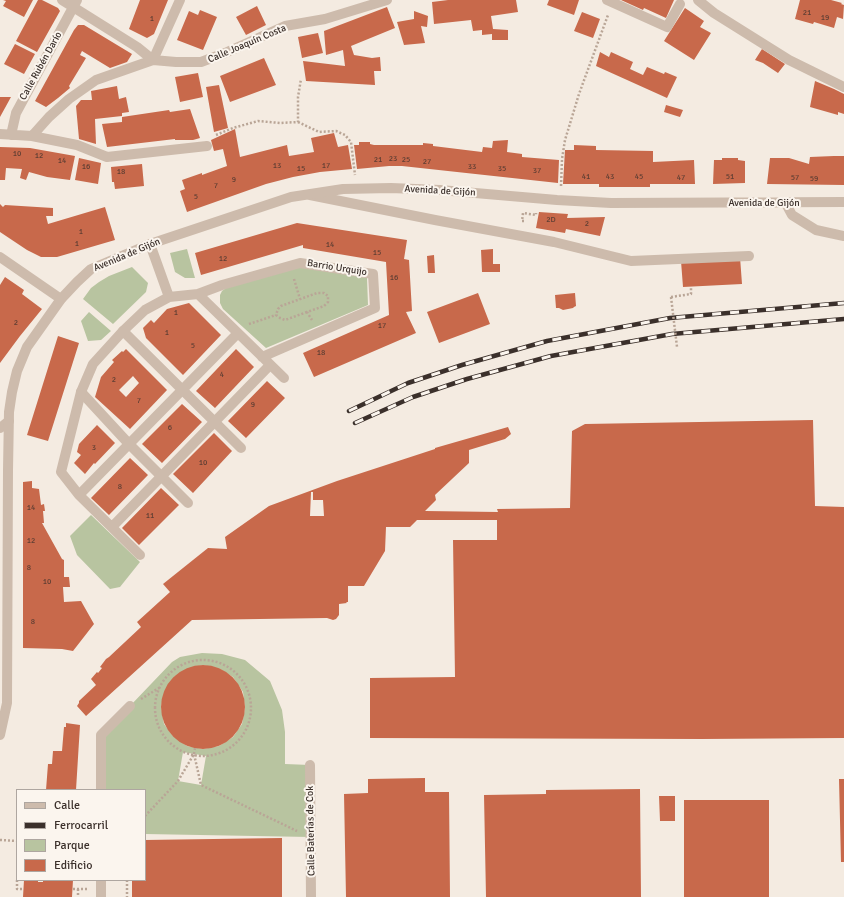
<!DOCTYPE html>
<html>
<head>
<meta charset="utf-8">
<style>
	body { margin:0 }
	#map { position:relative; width:844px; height:897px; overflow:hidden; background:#f4ebe1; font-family:Signika,sans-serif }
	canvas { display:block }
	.legend { position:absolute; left:16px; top:789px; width:130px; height:92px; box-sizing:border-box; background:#fbf5ee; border:1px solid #aea6a0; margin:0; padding:5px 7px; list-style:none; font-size:12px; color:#3b302b }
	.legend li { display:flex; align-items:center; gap:8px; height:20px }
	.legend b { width:20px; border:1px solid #aea6a0 }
</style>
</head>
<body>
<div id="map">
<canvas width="844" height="897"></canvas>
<ul class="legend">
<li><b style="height:5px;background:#cdbbac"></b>Calle</li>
<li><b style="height:5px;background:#3b302b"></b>Ferrocarril</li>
<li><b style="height:11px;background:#b8c4a0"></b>Parque</li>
<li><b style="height:11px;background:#c8694b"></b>Edificio</li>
</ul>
</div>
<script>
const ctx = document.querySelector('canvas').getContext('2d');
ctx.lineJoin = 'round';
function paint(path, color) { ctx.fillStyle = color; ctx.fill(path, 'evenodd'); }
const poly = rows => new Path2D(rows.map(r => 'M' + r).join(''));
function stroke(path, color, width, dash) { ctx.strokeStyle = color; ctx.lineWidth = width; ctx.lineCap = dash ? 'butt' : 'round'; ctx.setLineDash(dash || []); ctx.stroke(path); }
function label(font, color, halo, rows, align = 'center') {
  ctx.font = font + ' Signika,sans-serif'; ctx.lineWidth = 4; ctx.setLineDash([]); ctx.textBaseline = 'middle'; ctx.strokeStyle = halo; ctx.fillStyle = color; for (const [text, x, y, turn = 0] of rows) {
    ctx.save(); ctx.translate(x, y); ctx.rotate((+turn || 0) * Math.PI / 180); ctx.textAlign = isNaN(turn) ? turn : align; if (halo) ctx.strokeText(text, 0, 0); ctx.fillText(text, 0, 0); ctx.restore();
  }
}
const green = poly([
	[187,249,195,278,185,278,175,272,170,253],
	[132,267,148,283,146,292,113,324,83,299,91,288,99,282,109,276],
	[301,267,367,278,368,305,266,348,223,309,220,303,220,295,222,291,226,288],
	[89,312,111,331,101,340,88,341,81,321],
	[91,515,140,562,120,587,110,589,77,555,70,536],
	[202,653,222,654,245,660,270,681,282,710,285,732,285,764,310,765,310,837,145,834,145,790,101,790,101,735,130,706,172,662,180,657],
	[203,665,220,669,233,677,243,692,245,708,242,724,233,737,219,746,203,749,187,746,173,736,164,724,161,706,165,690,174,677,187,669],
	[183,752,206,756,201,785,178,781]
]);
const building = poly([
	[3,0,33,0,24,17,3,6,6,1],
	[38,0,42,0,58,8,60,11,37,52,16,41],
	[140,0,168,0,154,34,147,38,129,29],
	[448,0,516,0,518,12,491,16,493,29,508,30,508,40,492,40,492,34,482,35,482,30,473,31,471,20,434,24,432,2],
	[549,0,579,0,574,15,547,5],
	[621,0,674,0,666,18,644,8,643,10],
	[800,0,831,0,842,3,841,4,844,5,843,19,837,17,834,28,814,22,813,24,795,19],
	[257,6,266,25,246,35,236,17],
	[387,7,395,28,351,46,354,55,372,58,380,57,381,71,374,71,375,85,306,81,303,61,345,66,343,50,326,55,324,31],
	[685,8,704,21,700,27,711,33,694,60,664,41],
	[200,10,217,17,203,50,177,40,189,11,198,15],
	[414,11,428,16,427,27,421,26,425,43,404,45,397,22,414,19],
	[582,12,600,19,593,38,574,31],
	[78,25,84,25,132,54,127,62,110,68,82,51,80,55,86,58,69,86,70,88,58,98,46,107,35,101,74,30],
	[318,33,323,53,302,58,298,37],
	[15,44,35,54,24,74,4,64],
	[762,49,785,64,778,73,763,63,755,60],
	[600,52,609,57,611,52,633,62,630,69,643,75,647,67,664,74,665,72,677,77,667,98,596,66],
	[264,58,276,85,230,102,220,76],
	[198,73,203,97,180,102,175,77],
	[815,81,834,89,844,94,844,114,838,112,838,115,810,107],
	[219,85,228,128,214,132,206,87],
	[117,86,119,99,126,97,129,112,122,113,122,116,95,119,96,144,79,139,76,106,81,100,92,100,91,91],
	[0,97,11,97,0,117],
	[666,105,683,110,680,117,664,112],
	[190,109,200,138,193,140,175,140,175,139,107,147,102,124,122,122,122,117,169,110,170,112],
	[235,129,240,157,287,145,289,156,314,152,311,138,334,133,338,147,348,145,352,169,320,172,293,177,266,184,187,212,180,191,185,189,182,180,202,173,202,175,227,166,223,149,214,151,211,140],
	[508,140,507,152,522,154,522,157,559,160,558,183,402,166,389,166,357,169,354,145,359,145,359,142,370,142,370,144,374,145,423,145,423,143,433,144,433,146,482,152,483,147,492,148,493,141],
	[574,145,596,146,596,150,653,151,653,162,694,160,695,184,650,184,650,187,599,187,599,184,563,184,565,150,574,150],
	[0,147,30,148,75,156,70,180,47,177,29,172,26,180,20,178,22,169,6,168,5,180,0,180],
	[834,156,844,156,844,185,767,184,770,158,789,158,809,164,810,157],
	[79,158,101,163,98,184,75,180],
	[722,158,738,158,738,160,745,161,745,183,713,184,714,160,722,160],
	[142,164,144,186,115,189,114,182,112,182,111,167],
	[0,204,3,207,5,205,53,208,53,216,46,216,48,224,105,207,115,240,57,257,41,257,27,250,0,232],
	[539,212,568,214,567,218,605,217,600,236,566,229,565,233,536,228],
	[297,223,407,240,404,259,409,260,412,311,406,312,416,333,314,377,303,353,389,315,386,262,303,248,303,245,201,275,195,253],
	[493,249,493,264,500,264,500,272,482,272,481,250],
	[434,255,435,273,428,273,427,256],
	[740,257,742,284,683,287,681,261],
	[5,277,24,290,22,294,42,309,20,336,0,363,0,285],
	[478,293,490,324,439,343,427,312],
	[575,293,576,306,574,307,573,308,563,310,559,308,556,308,555,295],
	[189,303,221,335,183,375,146,338,143,328,151,320,154,323,167,309],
	[58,336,79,343,48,441,27,435],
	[126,349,167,390,130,429,95,397,101,377,114,362,112,360,122,351,123,352],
	[133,376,139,383,126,397,119,390],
	[236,349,254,367,215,408,196,391],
	[267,381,285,398,246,438,228,421],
	[182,404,202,422,162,463,142,444],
	[813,420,815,506,844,507,844,738,702,739,370,738,370,678,455,677,453,540,497,540,497,520,417,520,410,527,386,527,385,551,364,586,348,586,348,602,346,602,347,603,339,604,339,615,336,619,333,620,327,618,192,620,86,716,77,706,79,703,79,701,96,685,91,679,97,672,98,673,102,668,100,667,106,659,109,657,141,627,137,622,170,592,163,584,208,548,227,549,225,537,269,506,337,481,435,449,435,448,508,427,511,434,505,439,469,450,469,463,435,495,436,500,425,511,498,512,497,509,570,508,572,431,585,424],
	[311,492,313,492,313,500,323,500,324,516,310,516],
	[97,425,115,443,95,464,94,463,85,474,74,463,81,455,77,452,79,444],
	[214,433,232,451,193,493,173,474],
	[130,458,148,475,109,515,91,498],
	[32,481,32,488,39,489,41,505,44,504,45,511,43,511,44,523,42,523,62,559,64,560,64,577,69,577,70,587,63,587,64,602,81,601,94,624,73,651,62,649,23,648,23,482],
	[161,488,179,505,139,545,122,528],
	'161 707a42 42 0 1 1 84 0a42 42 0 1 1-84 0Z',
	[66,723,80,725,76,790,46,790,48,764,52,764,53,751,62,751,64,727,66,727],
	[425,778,425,792,449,792,450,897,346,897,344,794,368,793,368,779],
	[839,779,844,779,844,862,841,862],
	[640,789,641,897,486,897,484,795,546,794,546,790],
	[659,796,675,796,675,821,660,821],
	[684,800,769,800,769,897,684,897],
	[282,838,282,897,132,897,132,880,145,880,145,840],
	[24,880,38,880,38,882,43,882,43,880,73,880,72,897,23,897]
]);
const path = poly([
	[298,122,319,132,336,131,345,135,351,142,355,175],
	[216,135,233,128,258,121,280,123,298,122,298,97,301,79],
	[561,186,562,159,565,140,579,94,608,15],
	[524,221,522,221,523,213,536,215,536,213],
	[294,279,300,299],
	[671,297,691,294,691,287],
	[307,312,285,320,280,318,276,315,278,309,281,306,317,293,324,293,328,296,328,302,324,306,307,312,312,320],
	[249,324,276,315],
	'155 708a48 48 0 1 1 96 0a48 48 0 1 1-96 0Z',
	[141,699,159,688],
	[194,754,195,748],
	[145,816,178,781,194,754,201,785,297,831],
	[0,840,17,841],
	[17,880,17,889,24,889],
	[127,880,127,897],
	[73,889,88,889],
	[78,889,78,897]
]);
const service = poly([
	[607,0,667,27,680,4],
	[310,195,435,220,554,242,631,261,749,256]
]);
const pedestrian = poly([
	[123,331,241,448],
	[81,392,129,444,188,503]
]);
const minor = poly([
	[62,0,137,47,153,60],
	[698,0,714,13,789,60,844,87],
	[153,60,180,0],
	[0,134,32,136,77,145,107,157,207,146],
	[11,135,16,113,77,0],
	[32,136,49,117,69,99,96,80,153,60,176,62,201,62,225,53,285,26,325,19,387,0],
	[150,244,169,297],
	[0,257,61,299],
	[198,294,284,378],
	[0,428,9,421],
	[79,495,238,333],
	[112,527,270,365],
	[140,555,79,495,61,472,81,392,93,364,123,331,145,310,169,297,198,294,222,285,300,263,373,274,375,308,262,357],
	[310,765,311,897],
	[101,790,101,735,130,706],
	[101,880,101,897]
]);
const tertiary = poly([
	[785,202,792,215,816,230,844,236],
	[0,735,7,703,8,470,9,412,12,392,17,371,27,347,61,299,77,282,91,269,150,244,291,197,343,189,391,188,440,190,557,200,611,203,844,202]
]);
const rail = poly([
	[349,411,408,383,462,365,547,341,670,318,844,303],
	[355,423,413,397,467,379,551,356,672,334,844,319]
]);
const pathBridge = poly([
	[671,297,677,347]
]);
const numberNames = [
	["21",807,13],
	["19",825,18],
	["1",152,19],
	["10",17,154],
	["12",39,156],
	["23",393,159],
	["21",378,160],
	["25",406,160],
	["14",62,161],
	["27",427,162],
	["13",277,166],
	["17",326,166],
	["16",86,167],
	["33",472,167],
	["15",301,169],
	["35",502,169],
	["37",537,171],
	["18",121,172],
	["41",586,177],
	["43",610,177],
	["45",639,177],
	["51",730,177],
	["47",681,178],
	["57",795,178],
	["59",814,179],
	["9",234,180],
	["7",216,186],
	["5",196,197],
	["2D",551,220],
	["2",587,224],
	["1",81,232],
	["1",77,244],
	["14",330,245],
	["15",377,253],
	["12",223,259],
	["16",394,278],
	["1",176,313],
	["2",16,323],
	["17",382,326],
	["1",167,333],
	["5",193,346],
	["18",321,353],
	["4",222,375],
	["2",114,380],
	["7",139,401],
	["9",253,405],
	["6",170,428],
	["3",94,448],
	["10",203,463],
	["8",120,487],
	["14",31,508],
	["11",150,516],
	["12",31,541],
	["8",29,568],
	["10",47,582],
	["8",33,622]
];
const streetNames = [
	["Calle Joaquín Costa",247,44,-23],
	["Calle Rubén Darío",41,66,-61],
	["Avenida de Gijón",440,191,3],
	["Avenida de Gijón",764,203],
	["Avenida de Gijón",127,255,-23],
	["Barrio Urquijo",337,268,9],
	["Calle Baterías de Cok",311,831,-91]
];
paint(green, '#b8c4a0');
paint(building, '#c8694b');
stroke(path, '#b9a596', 2.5, [2, 2]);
stroke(service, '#cdbbac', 10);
stroke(pedestrian, '#cdbbac', 10);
stroke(minor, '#cdbbac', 10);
stroke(tertiary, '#cdbbac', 10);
stroke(rail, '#3b302b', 4.5);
stroke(rail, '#fbf5ee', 3, [9]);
stroke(pathBridge, '#b9a596', 2.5, [2, 2]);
label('8px', '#5e3e33', null, numberNames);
label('10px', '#3b302b', '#fbf5ee', streetNames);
</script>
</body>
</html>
